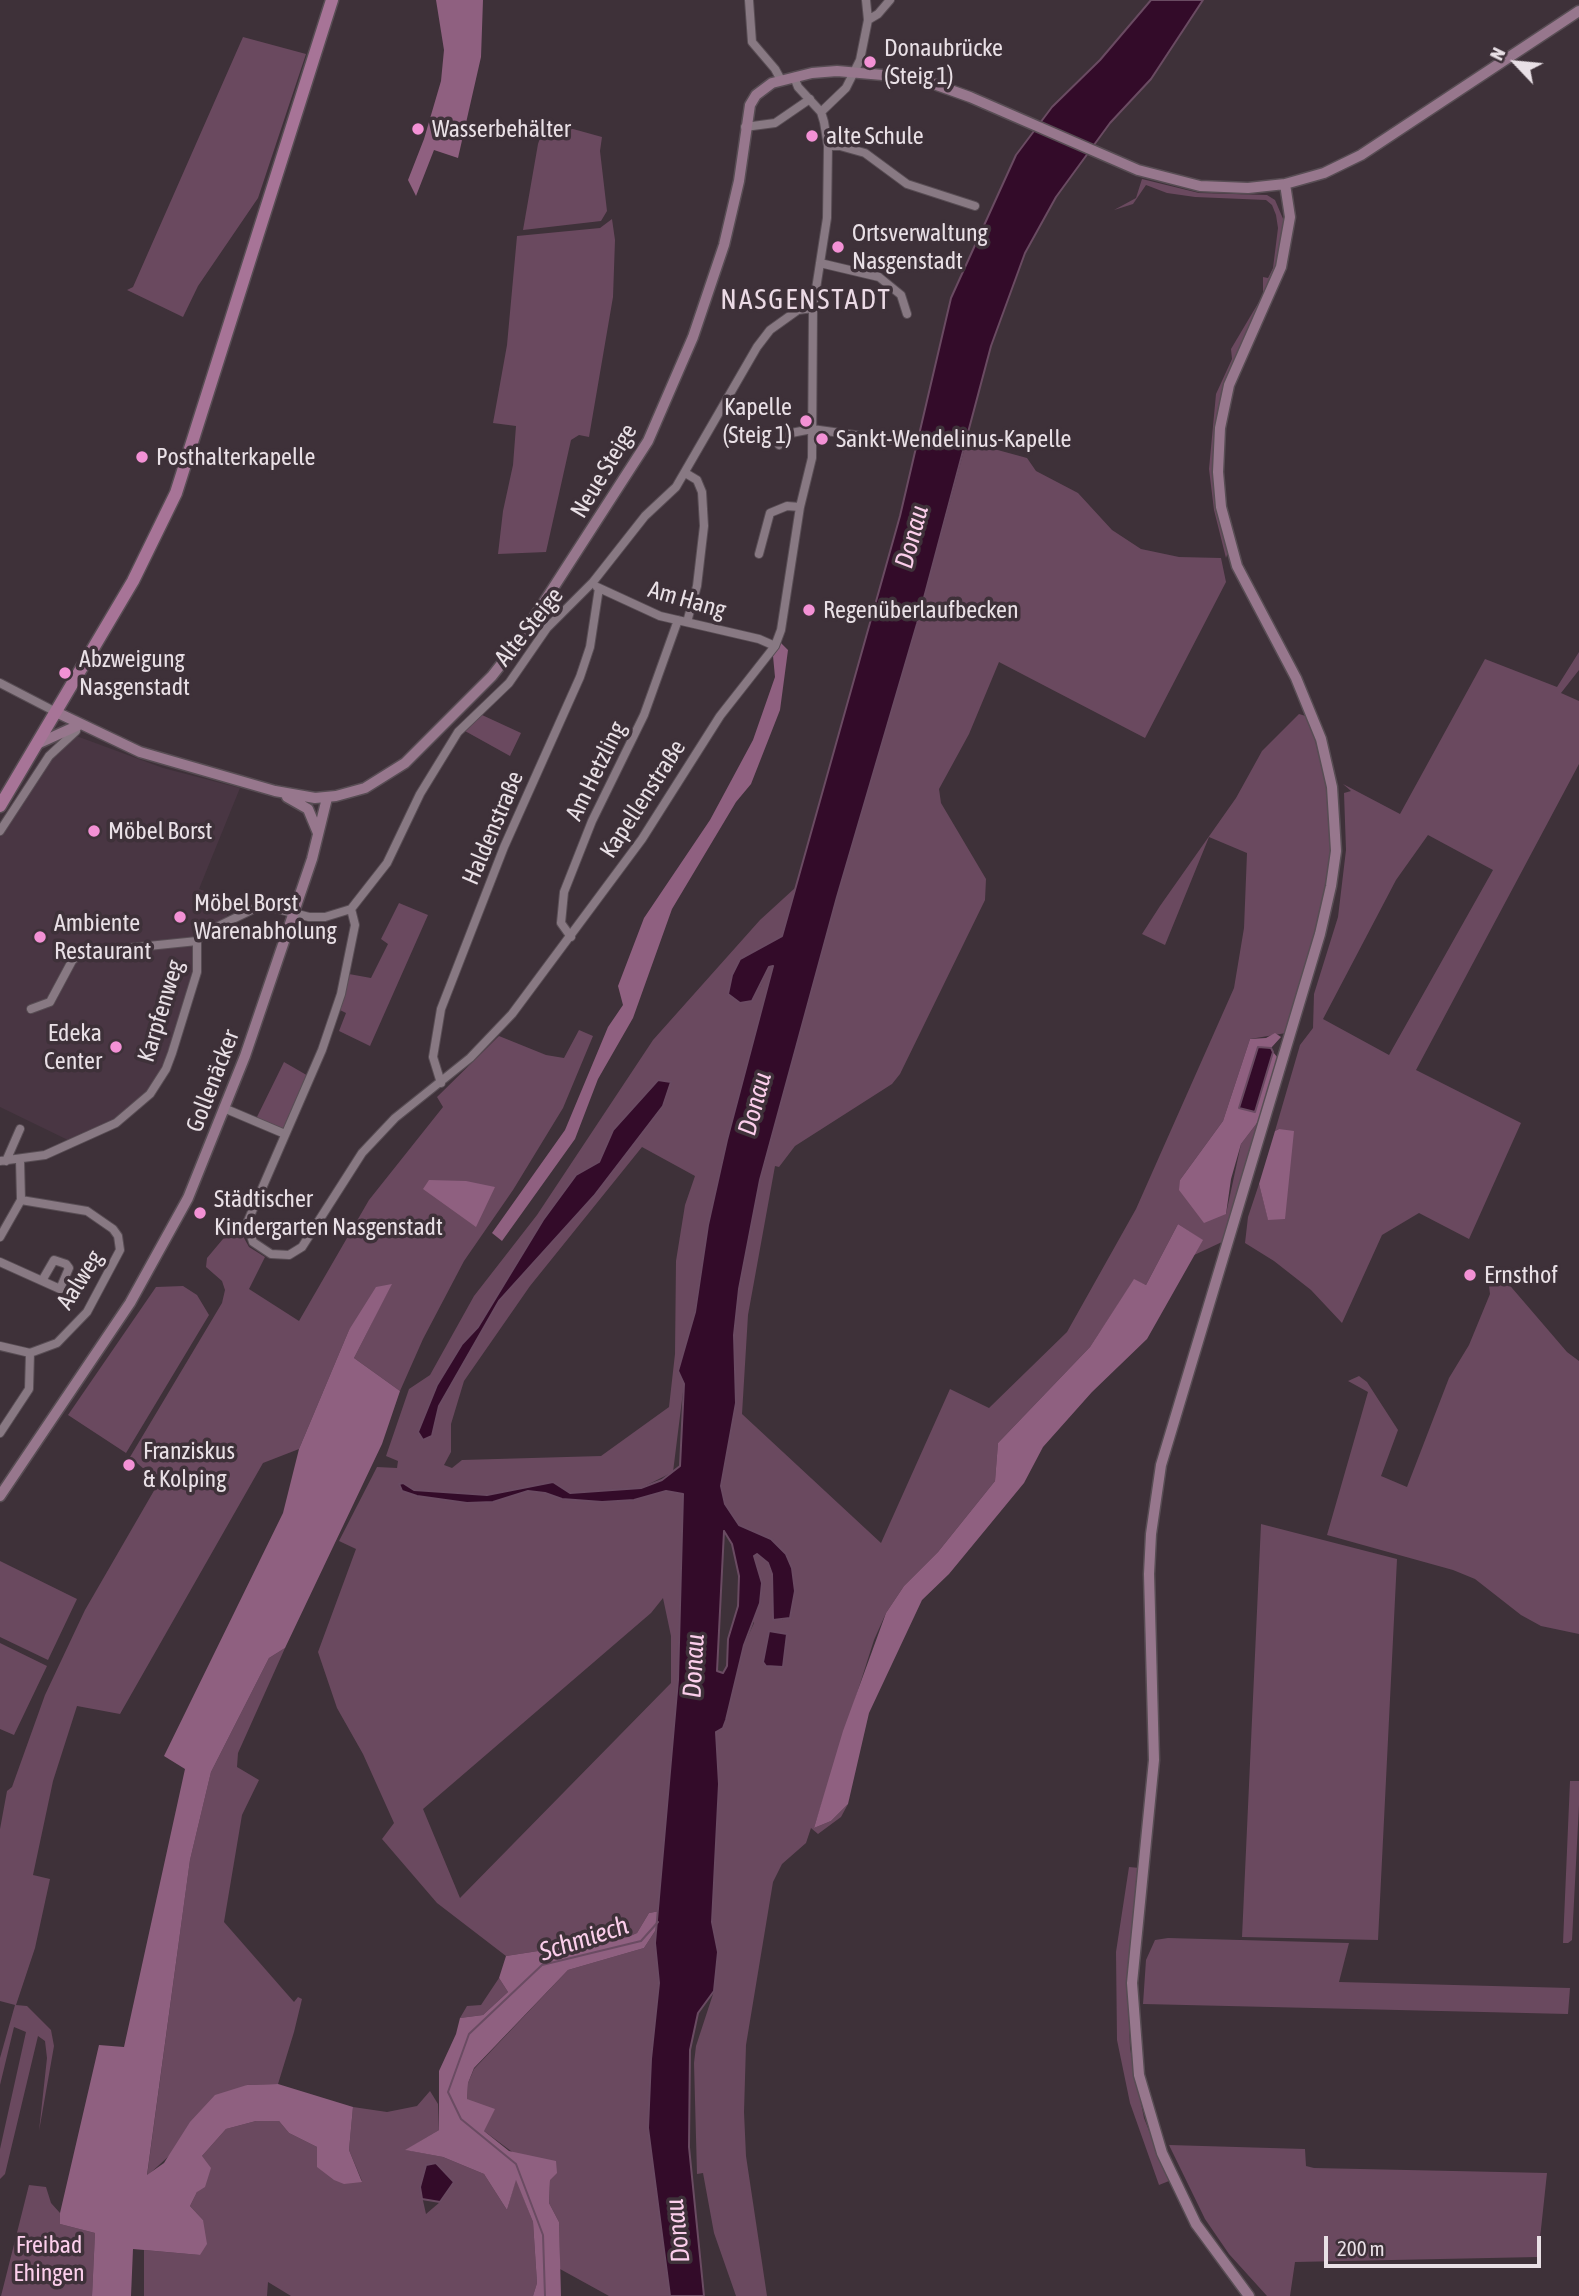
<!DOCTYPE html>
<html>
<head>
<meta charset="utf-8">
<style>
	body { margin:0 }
	#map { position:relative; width:1579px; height:2296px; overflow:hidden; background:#3e3139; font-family:"Asap Condensed",sans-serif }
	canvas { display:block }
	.north { position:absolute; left:1481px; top:28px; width:70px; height:70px; -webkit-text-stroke:5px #3e3139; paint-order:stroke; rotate:296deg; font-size:19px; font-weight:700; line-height:28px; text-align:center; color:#e9e0e6 }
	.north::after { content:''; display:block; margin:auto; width:24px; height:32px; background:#e9e0e6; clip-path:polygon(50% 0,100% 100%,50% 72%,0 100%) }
	.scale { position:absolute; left:1324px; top:2236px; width:217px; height:32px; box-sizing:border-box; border:4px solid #e9e0e6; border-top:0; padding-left:9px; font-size:21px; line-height:24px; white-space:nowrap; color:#e9e0e6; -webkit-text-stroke:5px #3e3139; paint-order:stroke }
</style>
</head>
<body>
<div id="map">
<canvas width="1579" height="2296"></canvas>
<div class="north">N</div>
<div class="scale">200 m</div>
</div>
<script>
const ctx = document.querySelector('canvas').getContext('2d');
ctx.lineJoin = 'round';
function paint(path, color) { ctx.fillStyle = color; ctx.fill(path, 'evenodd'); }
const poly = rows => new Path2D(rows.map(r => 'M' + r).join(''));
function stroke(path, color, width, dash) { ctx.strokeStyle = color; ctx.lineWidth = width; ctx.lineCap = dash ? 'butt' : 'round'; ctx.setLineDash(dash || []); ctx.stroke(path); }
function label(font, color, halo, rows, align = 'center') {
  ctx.font = font + ' "Asap Condensed",sans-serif'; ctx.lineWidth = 7; ctx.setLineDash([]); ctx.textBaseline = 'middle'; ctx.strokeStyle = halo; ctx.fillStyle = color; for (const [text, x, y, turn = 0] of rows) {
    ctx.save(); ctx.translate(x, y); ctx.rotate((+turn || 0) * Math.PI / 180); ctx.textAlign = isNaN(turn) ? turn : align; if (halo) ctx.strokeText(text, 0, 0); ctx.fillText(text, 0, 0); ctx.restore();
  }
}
const built = poly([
	[71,734,163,768,240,788,199,889,233,901,224,923,202,934,166,1069,125,1117,70,1141,0,1107,0,831,49,756]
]);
const green = poly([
	[243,37,306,54,258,198,198,286,183,317,127,290,133,287],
	[555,124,602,137,600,151,607,211,601,221,523,230,538,144,544,126],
	[1142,179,1199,193,1267,195,1275,200,1284,221,1278,261,1218,415,1228,552,1226,558,1214,510,1209,469,1216,394,1232,359,1231,349,1263,295,1263,277,1268,278,1273,268,1278,228,1276,215,1272,205,1266,200,1195,197,1167,193,1146,185,1133,204,1114,210,1136,198],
	[612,219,615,240,613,297,589,437,579,435,571,440,546,552,498,554,503,511,513,465,516,426,493,423,507,345,517,236,600,228],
	[980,432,994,449,1027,458,1036,471,1078,493,1112,530,1141,549,1179,557,1221,558,1226,582,1145,738,999,662,969,734,939,789,941,803,986,879,985,900,900,1074,892,1084,795,1146,779,1167,775,1166,748,1315,742,1414,881,1543,950,1389,989,1408,1067,1332,1136,1209,1234,988,1244,928,1247,853,1209,837,1165,945,1142,934,1160,906,1236,798,1262,751,1299,714,1309,717,1329,794,1332,837,1326,898,1286,1033,1250,1039,1223,1121,1180,1180,1226,1214,1241,1144,1260,1119,1222,1242,1192,1256,1202,1240,1178,1224,1146,1285,1134,1280,1090,1347,998,1443,995,1481,938,1552,904,1586,886,1613,874,1640,814,1828,831,1821,848,1804,841,1817,818,1834,811,1828,806,1843,782,1864,773,1882,746,2045,744,2112,746,2156,767,2296,736,2296,714,2233,703,2173,697,2174,694,2063,696,2046,714,1991,718,1952,712,1922,719,1784,716,1731,723,1728,726,1720,744,1645,754,1623,754,1556,757,1554,768,1563,772,1574,773,1620,783,1620,771,1539,739,1525,725,1504,721,1486,736,1403,734,1335,739,1289,760,1180,837,897,917,624,966,443,971,445],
	[1579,652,1579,670,1561,693,1579,701,1579,764,1416,1070,1521,1123,1469,1239,1419,1213,1382,1235,1342,1323,1311,1290,1274,1261,1245,1243,1248,1217,1259,1184,1268,1219,1279,1129,1275,1131,1300,1045,1313,1028,1314,994,1338,917,1346,850,1344,793,1351,791,1343,784,1400,814,1485,659,1557,687],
	[1428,835,1493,870,1389,1055,1323,1019,1396,880],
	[482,715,521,733,510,756,465,731],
	[795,888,782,936,740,959,728,993,740,1002,760,987,769,967,773,965,727,1140,708,1225,692,1328,678,1371,684,1384,673,1472,641,1488,570,1493,553,1482,487,1495,414,1490,403,1483,417,1496,467,1503,493,1502,528,1491,545,1493,562,1499,602,1502,634,1500,666,1491,683,1493,678,1680,660,1911,649,1913,637,1933,628,1937,506,1956,437,1903,382,1839,394,1823,363,1754,337,1708,318,1652,356,1549,339,1541,377,1467,397,1468,398,1461,386,1456,409,1389,430,1375,474,1296,537,1215,653,1040,760,920],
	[663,1106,594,1196,499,1301,439,1406,432,1436,437,1385,462,1344,478,1327,543,1220,576,1175,599,1162,613,1130],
	[642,1147,695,1176,685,1205,676,1261,675,1354,669,1407,601,1456,462,1460,452,1468,444,1465,451,1452,451,1424,464,1381,530,1286],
	[663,1598,671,1636,671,1683,460,1898,423,1809,651,1613],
	[399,903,428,915,370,1046,339,1031,346,1013,340,1010,349,974,371,978,388,944,381,939],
	[579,1030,593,1036,563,1108,513,1190,464,1261,423,1339,400,1391,354,1358,391,1285,349,1330,299,1449,263,1463,120,1714,77,1706,53,1781,33,1875,50,1879,35,1948,16,2005,27,2006,51,2030,54,2046,39,2131,47,2058,45,2041,38,2036,5,2174,0,2179,0,2149,26,2032,14,2027,0,2085,0,2058,15,2005,0,2001,0,1829,7,1791,12,1787,45,1695,85,1610,159,1482,130,1457,222,1303,225,1290,222,1281,206,1267,207,1258,228,1233,242,1224,244,1238,249,1247,265,1257,249,1289,299,1321,369,1200,443,1107,437,1097,499,1036,546,1055,564,1058],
	[284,1062,310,1077,285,1134,255,1121],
	[1486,1263,1500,1274,1567,1352,1579,1361,1579,1634,1541,1626,1521,1615,1475,1579,1453,1570,1327,1535,1368,1392,1348,1381,1359,1376,1367,1382,1398,1430,1381,1476,1407,1487,1449,1378,1469,1345,1490,1294],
	[183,1286,197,1295,209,1315,126,1453,68,1415,156,1287],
	[1261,1524,1397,1559,1378,1940,1242,1937],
	[0,1561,77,1599,48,1660,0,1637],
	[0,1643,47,1666,14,1735,0,1729],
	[285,1648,238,1753,237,1767,259,1780,242,1815,224,1922,294,2002,298,1997,302,1999,294,2032,278,2084,247,2085,147,2176,190,1860,211,1772,269,1658],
	[1570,1781,1579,1781,1579,1805,1572,1940,1568,1943,1563,1943],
	[1129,1867,1140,1868,1128,1996,1130,2048,1144,2118,1169,2181,1159,2185,1130,2103,1117,2040,1116,1952],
	[657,1928,655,1943,659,1983,651,2059,648,2128,670,2296,609,2296,560,2269,559,2222,549,2203,550,2180,484,2131,467,2099,468,2083,474,2069,568,1970,644,1948],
	[1168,1938,1349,1943,1339,1982,1570,1988,1568,2014,1143,2004,1146,1960,1155,1940],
	[499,1978,508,1992,483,2015,460,2018,467,2006,481,2005],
	[430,2091,438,2104,439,2130,406,2150,443,2157,484,2174,507,2210,516,2178,533,2222,537,2283,533,2296,291,2296,268,2282,267,2296,144,2296,144,2250,200,2255,203,2220,190,2206,197,2192,202,2156,226,2129,256,2121,279,2121,289,2133,317,2147,362,2181,349,2150,353,2107,387,2112,417,2106],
	[453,2183,440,2202,426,2214,420,2187],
	[1169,2145,1305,2149,1306,2166,1314,2168,1547,2173,1538,2257,1295,2262,1290,2296,1267,2296,1229,2254,1205,2219],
	[29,2185,46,2187,51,2203,60,2213,60,2224,95,2233,92,2296,1,2296]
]);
const forest = poly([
	[436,0,483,0,481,57,458,158,434,150,416,196,408,180,424,139,441,81,444,50],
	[781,643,788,650,780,710,751,784,736,802,672,909,633,1018,598,1079,575,1139,502,1241,492,1233,565,1130,608,1027,623,1005,618,986,644,918,710,820,753,740,775,677,773,656],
	[1275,1033,1281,1037,1271,1048,1258,1047,1255,1111,1273,1052,1278,1058,1260,1119,1241,1144,1231,1179,1226,1214,1204,1223,1179,1190,1180,1180,1223,1121,1250,1039,1266,1038],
	[1279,1129,1294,1131,1285,1219,1268,1220,1259,1184,1275,1131],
	[429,1180,466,1181,495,1187,476,1227,423,1189],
	[1178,1224,1203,1240,1147,1339,1092,1392,1043,1447,1024,1483,949,1574,922,1600,869,1713,848,1804,831,1821,814,1828,843,1731,886,1613,904,1586,938,1552,995,1481,998,1443,1090,1347,1134,1279,1146,1285],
	[392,1284,354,1358,400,1391,382,1444,285,1648,269,1658,211,1772,190,1860,147,2175,164,2163,190,2122,215,2095,247,2085,278,2084,353,2107,349,2150,362,2182,344,2184,334,2180,317,2167,317,2147,289,2133,279,2121,256,2121,226,2129,202,2156,211,2168,205,2187,197,2192,190,2206,203,2220,207,2244,200,2255,133,2249,131,2296,92,2296,95,2233,60,2224,60,2213,99,2045,124,2047,185,1769,164,1756,283,1513,299,1449,349,1330,376,1287],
	[660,1911,657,1928,644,1948,568,1970,474,2068,468,2083,467,2099,495,2109,484,2131,509,2151,556,2161,557,2173,550,2180,549,2203,559,2222,561,2296,533,2296,537,2283,533,2222,516,2180,507,2210,484,2174,443,2157,405,2150,439,2130,439,2071,456,2034,460,2018,483,2015,508,1992,499,1978,506,1956,628,1937,637,1933,649,1913]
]);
const water = poly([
	[1151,0,1203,0,1151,79,1110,123,1056,197,1025,253,991,346,917,624,837,897,760,1180,739,1289,734,1335,736,1403,721,1486,725,1504,739,1525,771,1539,786,1554,792,1568,795,1591,790,1618,773,1620,772,1574,768,1563,757,1554,754,1556,762,1583,760,1603,744,1645,726,1720,723,1728,716,1732,719,1784,712,1922,718,1952,714,1991,698,2013,690,2050,689,2147,704,2296,670,2296,648,2128,651,2059,659,1983,655,1943,678,1680,683,1494,666,1491,634,1500,602,1502,562,1499,545,1493,528,1491,493,1502,467,1503,417,1496,402,1491,399,1484,403,1483,414,1490,487,1495,553,1482,570,1493,641,1488,662,1480,680,1466,684,1384,678,1371,695,1312,708,1225,727,1140,773,966,769,967,752,1001,740,1003,728,994,732,975,740,959,782,936,900,516,951,298,1016,155,1052,107,1100,60,1151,0],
	[724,1531,732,1544,739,1576,738,1606,728,1639,727,1666,723,1673,717,1671,724,1531],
	[1258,1047,1271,1048,1273,1052,1255,1112,1239,1108,1258,1047],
	[658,1080,671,1082,663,1106,594,1196,499,1301,439,1406,432,1436,423,1440,418,1432,437,1385,462,1344,478,1327,543,1220,576,1175,599,1162,613,1130,658,1080],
	[769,1631,787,1634,783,1667,766,1666,763,1662,769,1631],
	[436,2163,454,2182,440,2202,422,2199,420,2187,426,2165,436,2163]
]);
const stream = poly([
	[545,2296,543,2235,516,2164,461,2119,448,2092,469,2034,542,1965,641,1941,658,1922]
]);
const street = poly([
	[749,0,752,42,775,69,781,80],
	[868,20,878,14,890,0],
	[821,112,846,88,860,60,868,20,866,0],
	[745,127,775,123,810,99],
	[828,146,840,146,865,153,907,184,975,206],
	[820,263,879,277,901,295,907,314],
	[779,445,786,434,812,429,890,440],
	[687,474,697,480,702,492,704,526,697,586,687,622],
	[759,554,770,513,787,506,800,507],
	[597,587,660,616,759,639,775,646],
	[0,683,56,712],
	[0,831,49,756,76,731],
	[351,909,355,925,341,994,322,1050,247,1223,253,1242,271,1254,289,1255,302,1247,362,1153,395,1118,470,1058,512,1014,642,839,720,716,775,646,781,630,800,507,812,458,813,308,827,218,828,146,824,122,821,112,798,87,794,77],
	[571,937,561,923,564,892,592,821,644,715,678,620],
	[31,1009,50,1002,72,961,80,953,197,941],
	[441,1083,433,1057,441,1009,504,847,580,677,590,647,599,588],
	[226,1109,285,1134],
	[0,1161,45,1155,116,1123,150,1094,166,1069,172,1053,197,972,197,941,202,934,262,905,309,917,325,917,351,909,387,863,420,794,458,732,509,683,547,628,593,582,645,516,676,487,757,347,770,330,798,310,813,308],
	[6,1161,20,1129],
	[0,1237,21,1200,20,1160],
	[0,1262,60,1289,69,1268,66,1264,54,1260,43,1279],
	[0,1346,30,1353,57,1343,87,1312,120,1250,118,1236,113,1229,87,1211,21,1200],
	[0,1433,29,1389,30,1353]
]);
const secondary = poly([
	[56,712,140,752,275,791,315,798,336,796,365,788,405,763,492,676,517,644,648,441,693,337,724,245,739,181,750,105,756,95,772,83,812,73,837,71,917,78,970,97,1138,170,1200,186,1248,188,1285,184,1324,173,1361,155,1579,11],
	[37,744,79,725],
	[287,797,308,809,318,833],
	[0,1496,130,1303,188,1198,245,1056,312,859,327,798],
	[1249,2296,1196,2224,1162,2153,1139,2075,1132,1983,1154,1760,1149,1574,1151,1534,1161,1465,1320,934,1331,886,1336,851,1332,787,1321,739,1296,678,1237,566,1221,507,1218,472,1220,428,1229,385,1281,267,1290,217,1285,184]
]);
const primary = poly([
	[0,806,133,581,176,493,332,0]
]);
const markers = [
	[870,62,7,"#f391d5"],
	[418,129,7,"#f391d5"],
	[812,136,7,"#f391d5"],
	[838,247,7,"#f391d5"],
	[806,421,7,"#f391d5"],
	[822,439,7,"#f391d5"],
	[142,457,7,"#f391d5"],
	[809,610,7,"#f391d5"],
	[65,673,7,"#f391d5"],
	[94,831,7,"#f391d5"],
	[180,917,7,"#f391d5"],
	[40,937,7,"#f391d5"],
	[116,1047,7,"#f391d5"],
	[200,1213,7,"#f391d5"],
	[1470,1275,7,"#f391d5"],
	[129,1465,7,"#f391d5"]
];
const poiNames = [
	["Donaubrücke",884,48],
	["(Steig 1)",884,76],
	["Wasserbehälter",432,129],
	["alte Schule",826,136],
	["Ortsverwaltung",852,233],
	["Nasgenstadt",852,261],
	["Kapelle",792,407,"right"],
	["(Steig 1)",792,435,"right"],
	["Sankt-Wendelinus-Kapelle",836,439],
	["Posthalterkapelle",156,457],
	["Regenüberlaufbecken",823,610],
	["Abzweigung",79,659],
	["Nasgenstadt",79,687],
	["Möbel Borst",108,831],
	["Möbel Borst",194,903],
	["Warenabholung",194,931],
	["Ambiente",54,923],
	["Restaurant",54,951],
	["Edeka",102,1033,"right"],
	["Center",102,1061,"right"],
	["Städtischer",214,1199],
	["Kindergarten Nasgenstadt",214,1227],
	["Ernsthof",1484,1275],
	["Franziskus",143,1451],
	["& Kolping",143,1479]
];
const streetNames = [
	["Neue Steige",604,471,-59],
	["Am Hang",687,600,16],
	["Alte Steige",529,627,-51],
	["Am Hetzling",596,771,-64],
	["Kapellenstraße",643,799,-57],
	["Haldenstraße",493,828,-67],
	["Karpfenweg",161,1011,-73],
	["Gollenäcker",213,1081,-69],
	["Aalweg",80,1280,-58]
];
const parkNames = [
	["Freibad",49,2245],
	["Ehingen",49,2273]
];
const waterNames = [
	["Donau",912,537,-75],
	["Donau",755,1104,-75],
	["Donau",694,1666,-87],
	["Schmiech",584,1939,-18],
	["Donau",678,2231,-96]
];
const quarterNames = [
	["NASGENSTADT",806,300]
];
paint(built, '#493643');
paint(green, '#6a495f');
paint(forest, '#8f6080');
paint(water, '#330b29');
stroke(water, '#6a4b62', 2);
stroke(stream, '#6a4b62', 2);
stroke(street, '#584d54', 10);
stroke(secondary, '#584d54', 13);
stroke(primary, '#584d54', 15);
stroke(street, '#887983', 8);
stroke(secondary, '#97778d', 10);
stroke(primary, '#a77497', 12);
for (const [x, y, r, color] of markers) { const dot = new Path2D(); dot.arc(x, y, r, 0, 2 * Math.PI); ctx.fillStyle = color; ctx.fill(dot); stroke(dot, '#3e3139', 2.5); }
label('24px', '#e9e0e6', '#3e3139', poiNames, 'left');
label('24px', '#e9e0e6', '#3e3139', streetNames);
label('24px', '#fccfec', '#3e3139', parkNames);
label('italic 26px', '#fbceeb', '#3e3139', waterNames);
ctx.letterSpacing = '2px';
label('28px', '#ebdae5', '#3e3139', quarterNames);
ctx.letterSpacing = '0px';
</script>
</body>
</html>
